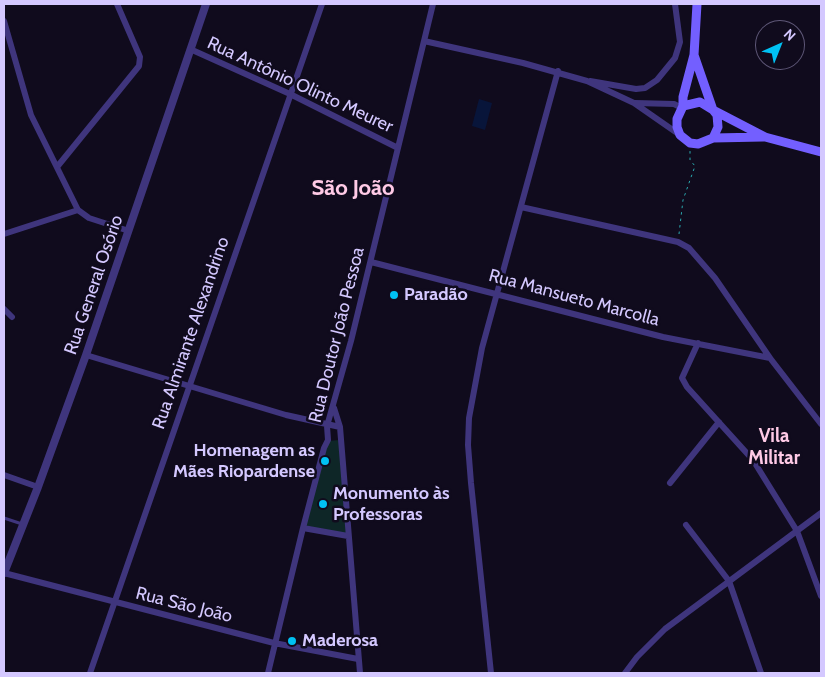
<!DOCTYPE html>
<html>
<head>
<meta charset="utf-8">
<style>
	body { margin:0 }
	#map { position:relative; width:825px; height:677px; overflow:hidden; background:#100b1d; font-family:Cabin,sans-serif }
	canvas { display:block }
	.frame { position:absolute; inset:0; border:5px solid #d4c8ff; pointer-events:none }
	.north { position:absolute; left:755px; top:20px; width:50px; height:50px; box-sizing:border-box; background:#100b1d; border:1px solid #5e5777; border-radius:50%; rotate:44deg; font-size:14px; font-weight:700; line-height:20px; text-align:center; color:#d4c8ff }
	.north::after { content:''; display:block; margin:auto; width:18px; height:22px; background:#00c1f3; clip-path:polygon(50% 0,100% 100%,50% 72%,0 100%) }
</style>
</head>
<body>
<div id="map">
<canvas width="825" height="677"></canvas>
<div class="frame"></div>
<div class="north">N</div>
</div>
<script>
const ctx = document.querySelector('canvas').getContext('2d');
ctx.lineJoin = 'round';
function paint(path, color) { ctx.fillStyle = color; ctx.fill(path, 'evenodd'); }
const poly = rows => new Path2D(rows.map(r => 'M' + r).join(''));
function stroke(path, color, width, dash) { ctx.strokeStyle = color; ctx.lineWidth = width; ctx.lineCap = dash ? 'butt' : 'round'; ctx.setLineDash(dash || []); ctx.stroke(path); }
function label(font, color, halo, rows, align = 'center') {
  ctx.font = font + ' Cabin,sans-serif'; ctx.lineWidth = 5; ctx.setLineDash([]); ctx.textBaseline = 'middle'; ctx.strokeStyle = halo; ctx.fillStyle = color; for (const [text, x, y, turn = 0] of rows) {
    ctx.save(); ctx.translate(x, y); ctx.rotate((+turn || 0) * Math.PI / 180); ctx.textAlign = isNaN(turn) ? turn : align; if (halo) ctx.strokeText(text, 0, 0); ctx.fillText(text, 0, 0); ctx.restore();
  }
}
const green = poly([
	[340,440,347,535,304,527,328,441]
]);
const water = poly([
	[479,99,492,103,485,130,472,126]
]);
const path = poly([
	[679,234,683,200,695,166,690,160,690,151]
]);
const service = poly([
	[4,518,22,524]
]);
const minor = poly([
	[4,21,31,115,78,210],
	[424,41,523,63,587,81,634,103,680,135],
	[190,49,290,94,398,148],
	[590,81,636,89,645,88,657,80,675,58,680,42,675,4],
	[635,103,674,104,682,108],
	[57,167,139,66,140,57,117,4],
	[521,207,678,242,689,248,715,278,770,358,821,424],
	[4,234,78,210,89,218,129,231],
	[371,262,663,337,770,358],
	[4,309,12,317],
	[698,343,682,378,687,387,753,460,797,531,821,596],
	[86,355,286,415,340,427],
	[334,408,340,427,360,673],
	[4,475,38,487],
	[670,483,719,422],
	[686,525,729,581,761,673],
	[303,528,348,536],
	[4,573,274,643,358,659],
	[90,673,322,4],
	[268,673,303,528,324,448,328,440,327,426,351,341,433,4],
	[491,673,471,483,468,445,469,418,482,348,558,71],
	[625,673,637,657,665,629,821,513]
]);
const tertiary = poly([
	[4,573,38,487,86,355,206,4]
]);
const secondary = poly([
	[694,55,713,110,765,137,821,152],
	[683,106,700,102,713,110,717,115,718,127,713,138,698,144,690,143,680,135,677,127,677,119,683,106,683,97,694,55,697,4],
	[713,138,763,137]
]);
const markers = [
	[394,295,5,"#00c1f3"],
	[325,461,5,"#00c1f3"],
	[323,504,5,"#00c1f3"],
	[292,641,5,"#00c1f3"]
];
const streetNames = [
	["Rua Antônio Olinto Meurer",300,85,25],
	["Rua General Osório",94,285,-71],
	["Rua Mansueto Marcolla",574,298,15],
	["Rua Almirante Alexandrino",191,333,-71],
	["Rua Doutor João Pessoa",337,335,-76],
	["Rua São João",184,605,14]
];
const poiNames = [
	["Paradão",404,295],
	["Homenagem as",315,451,"right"],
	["Mães Riopardense",315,472,"right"],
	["Monumento às",333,494],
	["Professoras",333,515],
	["Maderosa",302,641]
];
const neighbourhoodNames = [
	["Vila",774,436],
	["Militar",774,458]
];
const districtNames = [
	["São João",353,189]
];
paint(green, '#0e2627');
paint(water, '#08153a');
stroke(path, '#2aaab0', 1, [2.5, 4]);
stroke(service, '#3f357d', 3);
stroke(minor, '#3f357d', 6);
stroke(tertiary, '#3f357d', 8);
stroke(secondary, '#735fff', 9);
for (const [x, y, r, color] of markers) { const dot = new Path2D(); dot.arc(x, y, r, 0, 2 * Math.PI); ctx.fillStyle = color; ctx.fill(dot); stroke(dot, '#100b1d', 2); }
label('18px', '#d4c8ff', '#100b1d', streetNames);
label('bold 18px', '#d4c8ff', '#100b1d', poiNames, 'left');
label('bold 19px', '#ffcae6', '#100b1d', neighbourhoodNames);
label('bold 22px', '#ffcae6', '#100b1d', districtNames);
</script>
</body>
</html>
